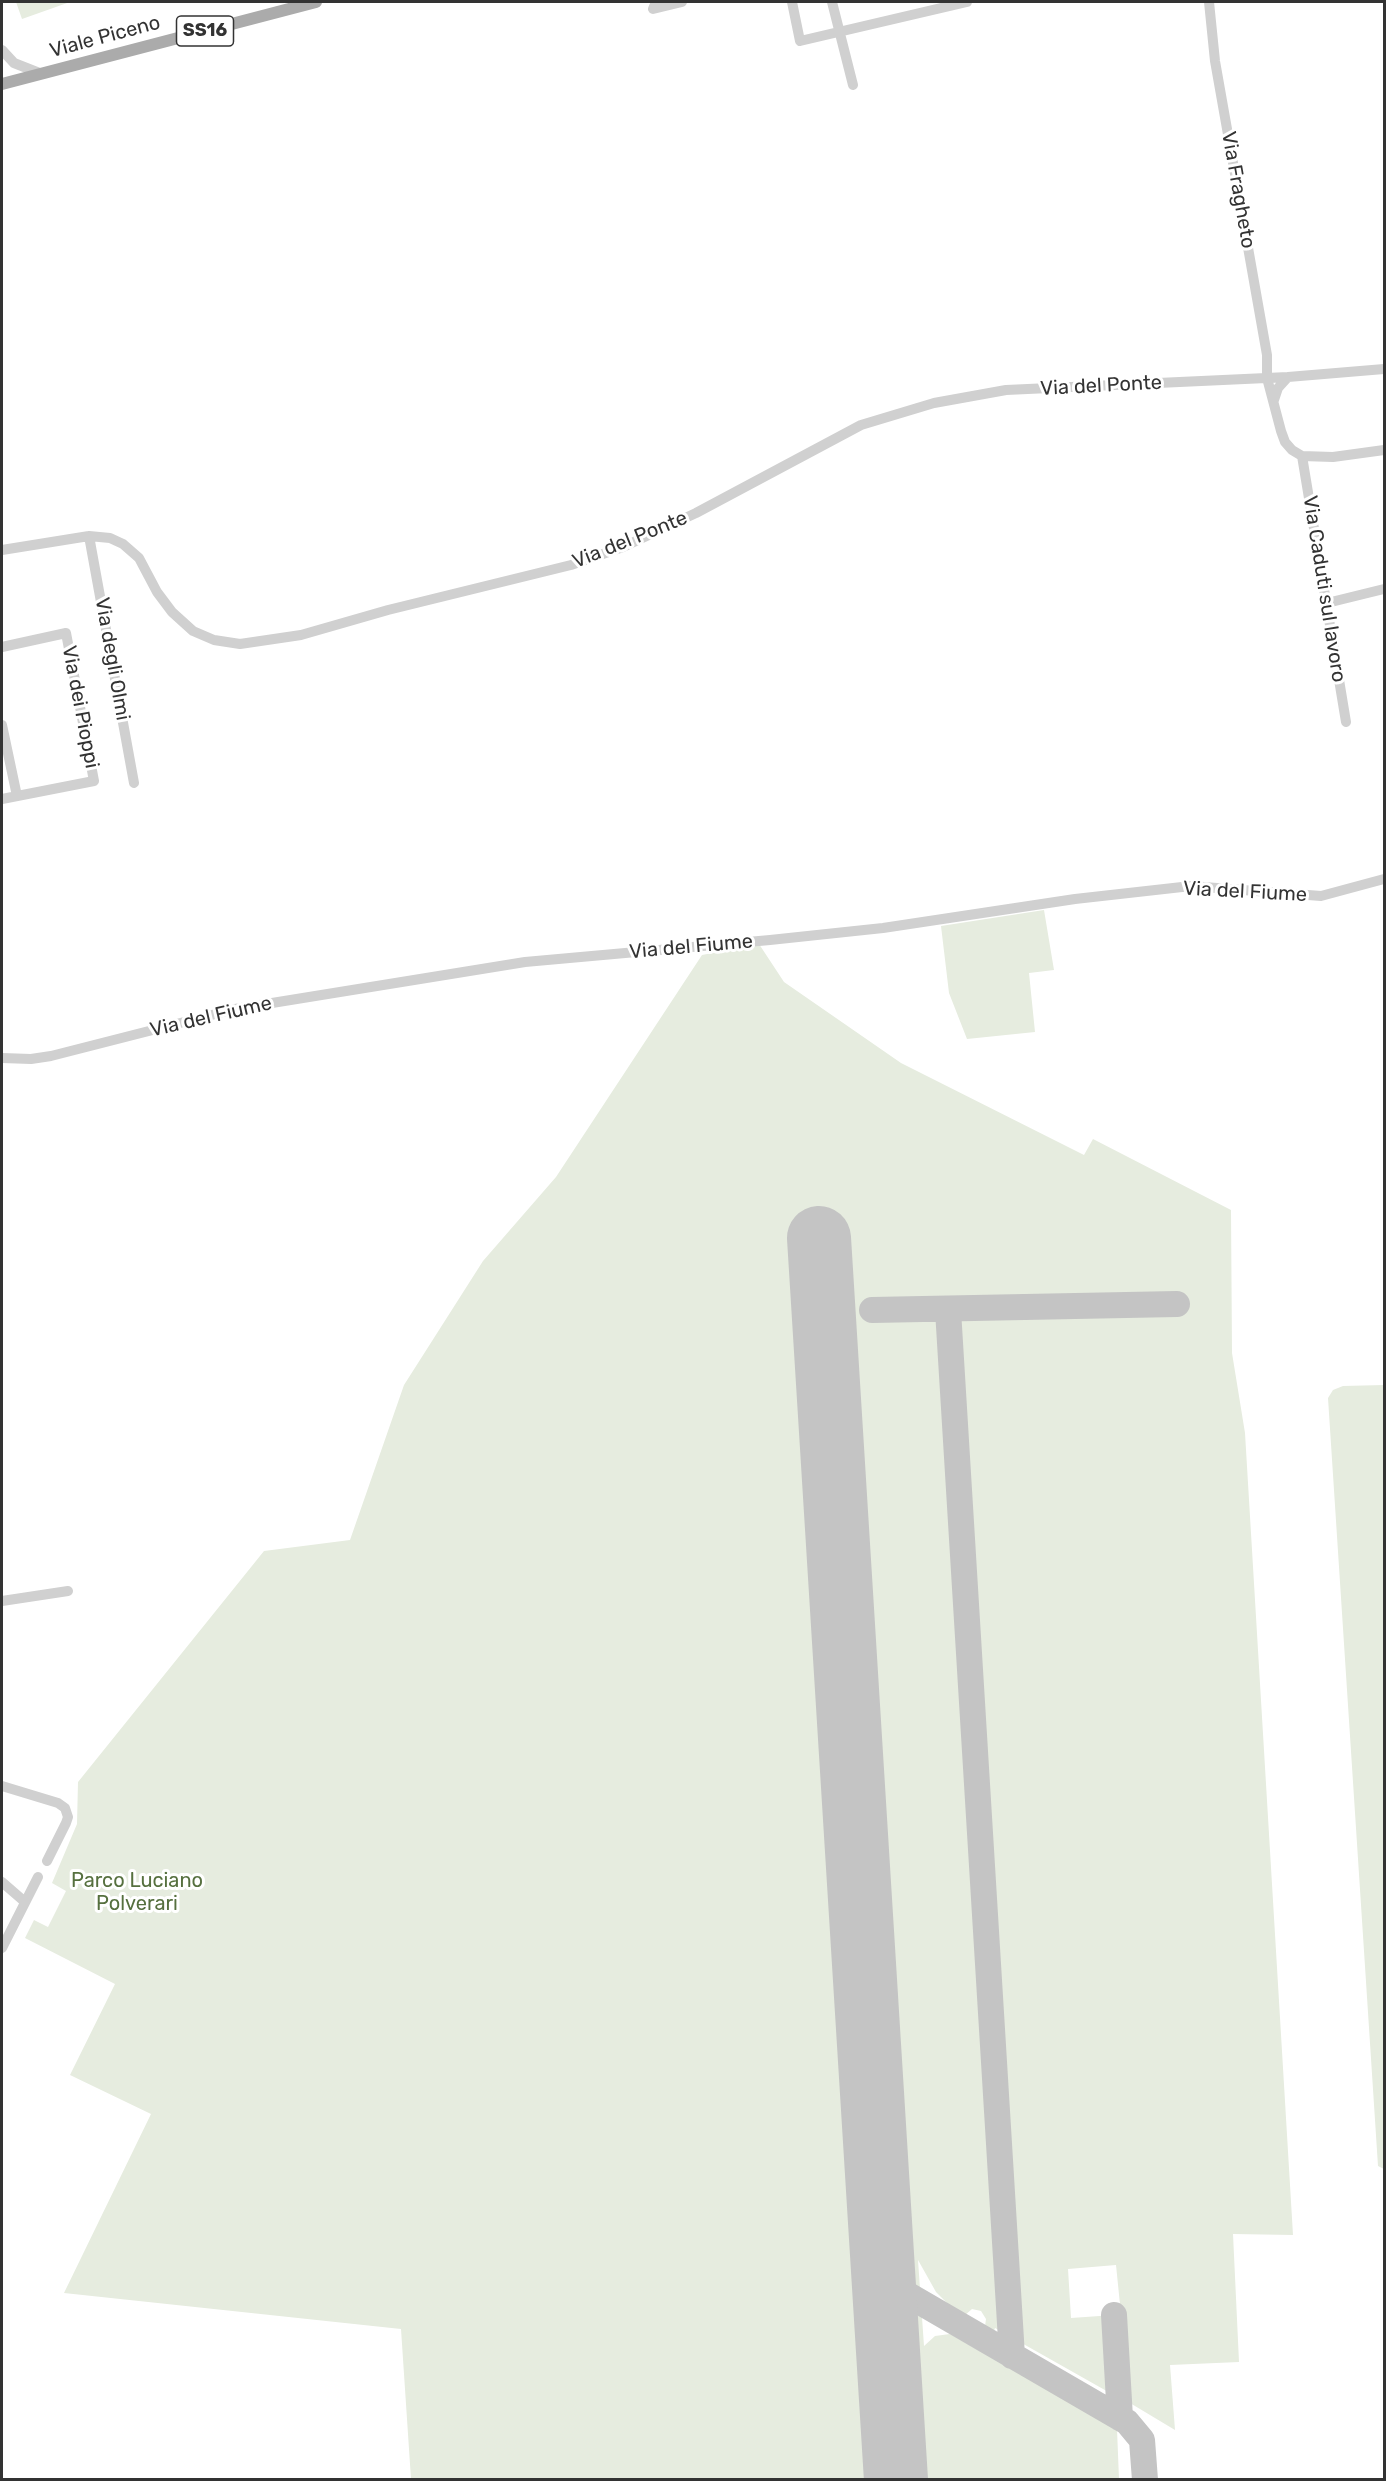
<!DOCTYPE html>
<html>
<head>
<meta charset="utf-8">
<style>
	body { margin:0 }
	#map { position:relative; width:1386px; height:2481px; overflow:hidden; background:#fff; font-family:Rubik,sans-serif }
	canvas { display:block }
	.frame { position:absolute; inset:0; border:3px solid #333; pointer-events:none }
</style>
</head>
<body>
<div id="map">
<canvas width="1386" height="2481"></canvas>
<div class="frame"></div>
</div>
<script>
const ctx = document.querySelector('canvas').getContext('2d');
ctx.lineJoin = 'round';
function paint(path, color) { ctx.fillStyle = color; ctx.fill(path, 'evenodd'); }
const poly = rows => new Path2D(rows.map(r => 'M' + r).join(''));
function stroke(path, color, width, dash) { ctx.strokeStyle = color; ctx.lineWidth = width; ctx.lineCap = dash ? 'butt' : 'round'; ctx.setLineDash(dash || []); ctx.stroke(path); }
function label(font, color, halo, rows, align = 'center') {
  ctx.font = font + ' Rubik,sans-serif'; ctx.lineWidth = 6; ctx.setLineDash([]); ctx.textBaseline = 'middle'; ctx.strokeStyle = halo; ctx.fillStyle = color; for (const [text, x, y, turn = 0] of rows) {
    ctx.save(); ctx.translate(x, y); ctx.rotate((+turn || 0) * Math.PI / 180); ctx.textAlign = isNaN(turn) ? turn : align; if (halo) ctx.strokeText(text, 0, 0); ctx.fillText(text, 0, 0); ctx.restore();
  }
}
const green = poly([
	[16,2,70,2,22,19],
	[1044,910,1054,970,1029,973,1035,1032,967,1039,949,993,941,926],
	[759,944,784,982,901,1063,1084,1155,1093,1139,1231,1210,1232,1353,1245,1433,1293,2235,1233,2234,1239,2362,1170,2365,1175,2430,1130,2403,1116,2265,1068,2269,1071,2318,1114,2315,1119,2398,995,2328,994,2331,985,2326,986,2319,981,2311,972,2309,964,2316,954,2310,936,2292,918,2260,924,2346,935,2336,950,2334,1117,2429,1119,2479,411,2479,401,2329,64,2293,151,2114,70,2075,115,1984,25,1938,34,1920,48,1927,66,1891,52,1883,77,1824,78,1782,264,1551,350,1540,404,1385,483,1261,556,1177,702,955],
	[1384,1385,1384,2169,1378,2166,1328,1398,1333,1390,1343,1386]
]);
const taxiway = poly([
	[872,1310,1177,1304],
	[948,1310,1012,2356],
	[884,2281,1127,2422,1142,2440,1145,2480],
	[1114,2315,1120,2418]
]);
const runway = poly([
	[819,1238,896,2480]
]);
const minor = poly([
	[656,2,653,9,682,2],
	[792,2,800,41,967,2],
	[832,2,853,85],
	[1209,2,1215,61,1267,355,1267,378,1281,431,1285,442,1292,450,1302,456,1333,457,1384,450],
	[2,50,14,63,42,74],
	[1274,400,1278,388,1288,377,1384,369],
	[1302,456,1346,722],
	[89,536,134,783],
	[2,550,89,536,110,538,123,544,139,558,157,592,172,612,193,631,214,640,240,644,301,635,388,610,571,565,623,547,696,513,861,425,934,403,1006,390,1288,377],
	[1327,603,1384,589],
	[2,647,66,633,94,781,2,799],
	[2,725,17,796],
	[2,1058,31,1059,51,1056,235,1009,525,962,770,940,883,928,1075,899,1191,886,1321,896,1384,879],
	[2,1601,68,1591],
	[2,1786,58,1803,65,1808,68,1817,66,1823,47,1861],
	[2,1882,25,1902],
	[2,1948,38,1877]
]);
const major = poly([
	[2,84,316,2]
]);
const shields = [
	[205,31,57]
];
const shieldNames = [
	["SS16",205,31]
];
const streetNames = [
	["Viale Piceno",105,37,-15],
	["Via Fragheto",1238,190,80],
	["Via del Ponte",1101,386,-3],
	["Via del Ponte",630,540,-22],
	["Via Caduti sul lavoro",1324,589,81],
	["Via degli Olmi",112,659,80],
	["Via dei Pioppi",80,707,79],
	["Via del Fiume",1245,892,3],
	["Via del Fiume",691,947,-5],
	["Via del Fiume",211,1017,-13]
];
const parkNames = [
	["Parco Luciano",137,1881],
	["Polverari",137,1904]
];
paint(green, '#e6ecdf');
stroke(taxiway, '#c4c4c4', 26);
stroke(runway, '#c4c4c4', 64);
stroke(minor, '#d0d0d0', 10);
stroke(major, '#ababab', 12);
for (const [x, y, w] of shields) { const box = new Path2D(); box.roundRect(x - w / 2, y - 15, w, 30, 4.5); ctx.fillStyle = '#fff'; ctx.fill(box); stroke(box, '#333', 1.5); }
label('bold 18px', '#333', null, shieldNames);
label('20px', '#333', '#fff', streetNames);
label('20px', '#56703f', '#fff', parkNames);
</script>
</body>
</html>
